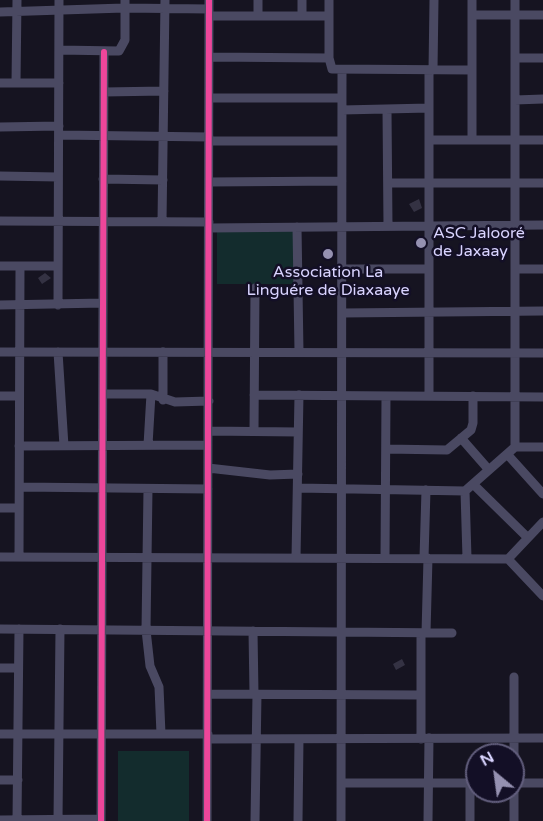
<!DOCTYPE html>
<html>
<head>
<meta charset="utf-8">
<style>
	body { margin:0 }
	#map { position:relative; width:543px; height:821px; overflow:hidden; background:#161421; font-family:"Varela Round",sans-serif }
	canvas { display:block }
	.north { position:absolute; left:465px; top:743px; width:60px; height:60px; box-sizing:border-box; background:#130f26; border:2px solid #625e7d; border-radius:50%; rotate:331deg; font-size:16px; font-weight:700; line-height:24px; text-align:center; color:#d9d4ff }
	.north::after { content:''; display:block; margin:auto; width:21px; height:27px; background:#9591b1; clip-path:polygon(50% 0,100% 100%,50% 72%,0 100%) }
</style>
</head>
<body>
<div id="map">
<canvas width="543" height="821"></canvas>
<div class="north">N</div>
</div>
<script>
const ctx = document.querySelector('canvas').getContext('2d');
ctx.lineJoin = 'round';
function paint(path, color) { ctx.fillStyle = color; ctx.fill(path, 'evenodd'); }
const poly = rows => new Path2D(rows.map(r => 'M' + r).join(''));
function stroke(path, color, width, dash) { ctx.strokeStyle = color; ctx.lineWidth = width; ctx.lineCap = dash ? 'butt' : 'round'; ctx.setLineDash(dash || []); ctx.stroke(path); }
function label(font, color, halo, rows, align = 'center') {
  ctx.font = font + ' "Varela Round",sans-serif'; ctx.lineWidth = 5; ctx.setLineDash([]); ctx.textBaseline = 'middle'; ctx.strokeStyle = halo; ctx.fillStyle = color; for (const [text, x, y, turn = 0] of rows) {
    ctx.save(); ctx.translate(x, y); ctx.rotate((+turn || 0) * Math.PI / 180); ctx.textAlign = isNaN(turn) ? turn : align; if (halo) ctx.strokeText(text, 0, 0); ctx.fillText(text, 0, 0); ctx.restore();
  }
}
const green = poly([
	[217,230,295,230,295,284,217,284],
	[118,751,189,751,189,821,118,821]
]);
const building = poly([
	[419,199,422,208,414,212,409,204],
	[45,273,51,278,42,284,38,278],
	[402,659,405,665,396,670,393,664]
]);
const minor = poly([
	[302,0,302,16],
	[329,0,329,58,332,69,472,70],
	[515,0,515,447],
	[0,12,124,8,209,9],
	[472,15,543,15],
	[209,16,329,16],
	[258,16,258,0],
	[59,50,119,51,125,40,125,0],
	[209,57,329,58],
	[515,58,543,58],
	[433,70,434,0],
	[0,83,59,83],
	[16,83,17,0],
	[104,92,164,91],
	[209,98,342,98],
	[515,100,543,99],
	[342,110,429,108],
	[387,110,388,226],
	[0,127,59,126],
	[60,135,209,137],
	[429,140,543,140],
	[472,140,472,0],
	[209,141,342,141],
	[0,176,58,177],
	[103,179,163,180],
	[209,182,342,181],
	[388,183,543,183],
	[0,221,209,222],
	[162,222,165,0],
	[297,227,299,352],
	[209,228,543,225],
	[0,266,58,266],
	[342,269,429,269],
	[515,269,543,269],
	[0,305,103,303],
	[58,305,59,0],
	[342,313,543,311],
	[0,352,543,353],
	[58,352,64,446],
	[103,394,151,394,175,402,209,401],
	[254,395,543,397],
	[0,396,19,396],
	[429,396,429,70],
	[163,400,163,352],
	[208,431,298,432],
	[254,431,255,288],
	[461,438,489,470],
	[148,445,151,394],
	[19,446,208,445],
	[386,449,447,450,471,430,473,423,473,396],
	[507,454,543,494],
	[208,468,270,475,298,474],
	[473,484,527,537],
	[20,487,208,489],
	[298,488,465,491,515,447,543,447],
	[148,489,146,630,150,666,159,687,161,734],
	[465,491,467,558],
	[0,508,19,508],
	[0,557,508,559,543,596],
	[19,557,20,266],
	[296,558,299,395],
	[385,558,386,396],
	[424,558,426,490],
	[508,559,543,522],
	[0,629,452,633],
	[253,631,254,694],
	[421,633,421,739],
	[426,633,428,558],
	[0,668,18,668],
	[208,694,421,695],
	[0,734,208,734],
	[208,739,543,738],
	[0,780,18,780],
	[341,783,477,783],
	[513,783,543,783],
	[0,820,101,819],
	[17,820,19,629],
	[58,820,60,629],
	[101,821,104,52],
	[207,821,209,0],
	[255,821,257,694],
	[298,821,299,739],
	[341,821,342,71],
	[428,821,429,738],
	[470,821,470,783],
	[514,821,514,677]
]);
const cycleway = poly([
	[101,821,104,52],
	[207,821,209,0]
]);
const markers = [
	[421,243,6,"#9591b1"],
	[328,254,6,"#9591b1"]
];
const poiNames = [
	["ASC Jalooré",433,234],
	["de Jaxaay",433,252],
	["Association La",328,273,"center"],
	["Linguére de Diaxaaye",328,291,"center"]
];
paint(green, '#132c2d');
paint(building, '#343243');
stroke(minor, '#4a4962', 9);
stroke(cycleway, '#ed469a', 6);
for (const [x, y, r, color] of markers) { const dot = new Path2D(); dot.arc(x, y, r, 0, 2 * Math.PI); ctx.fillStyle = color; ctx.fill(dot); stroke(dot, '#130f26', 2); }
label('16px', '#d9d4ff', '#130f26', poiNames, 'left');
</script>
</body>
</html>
